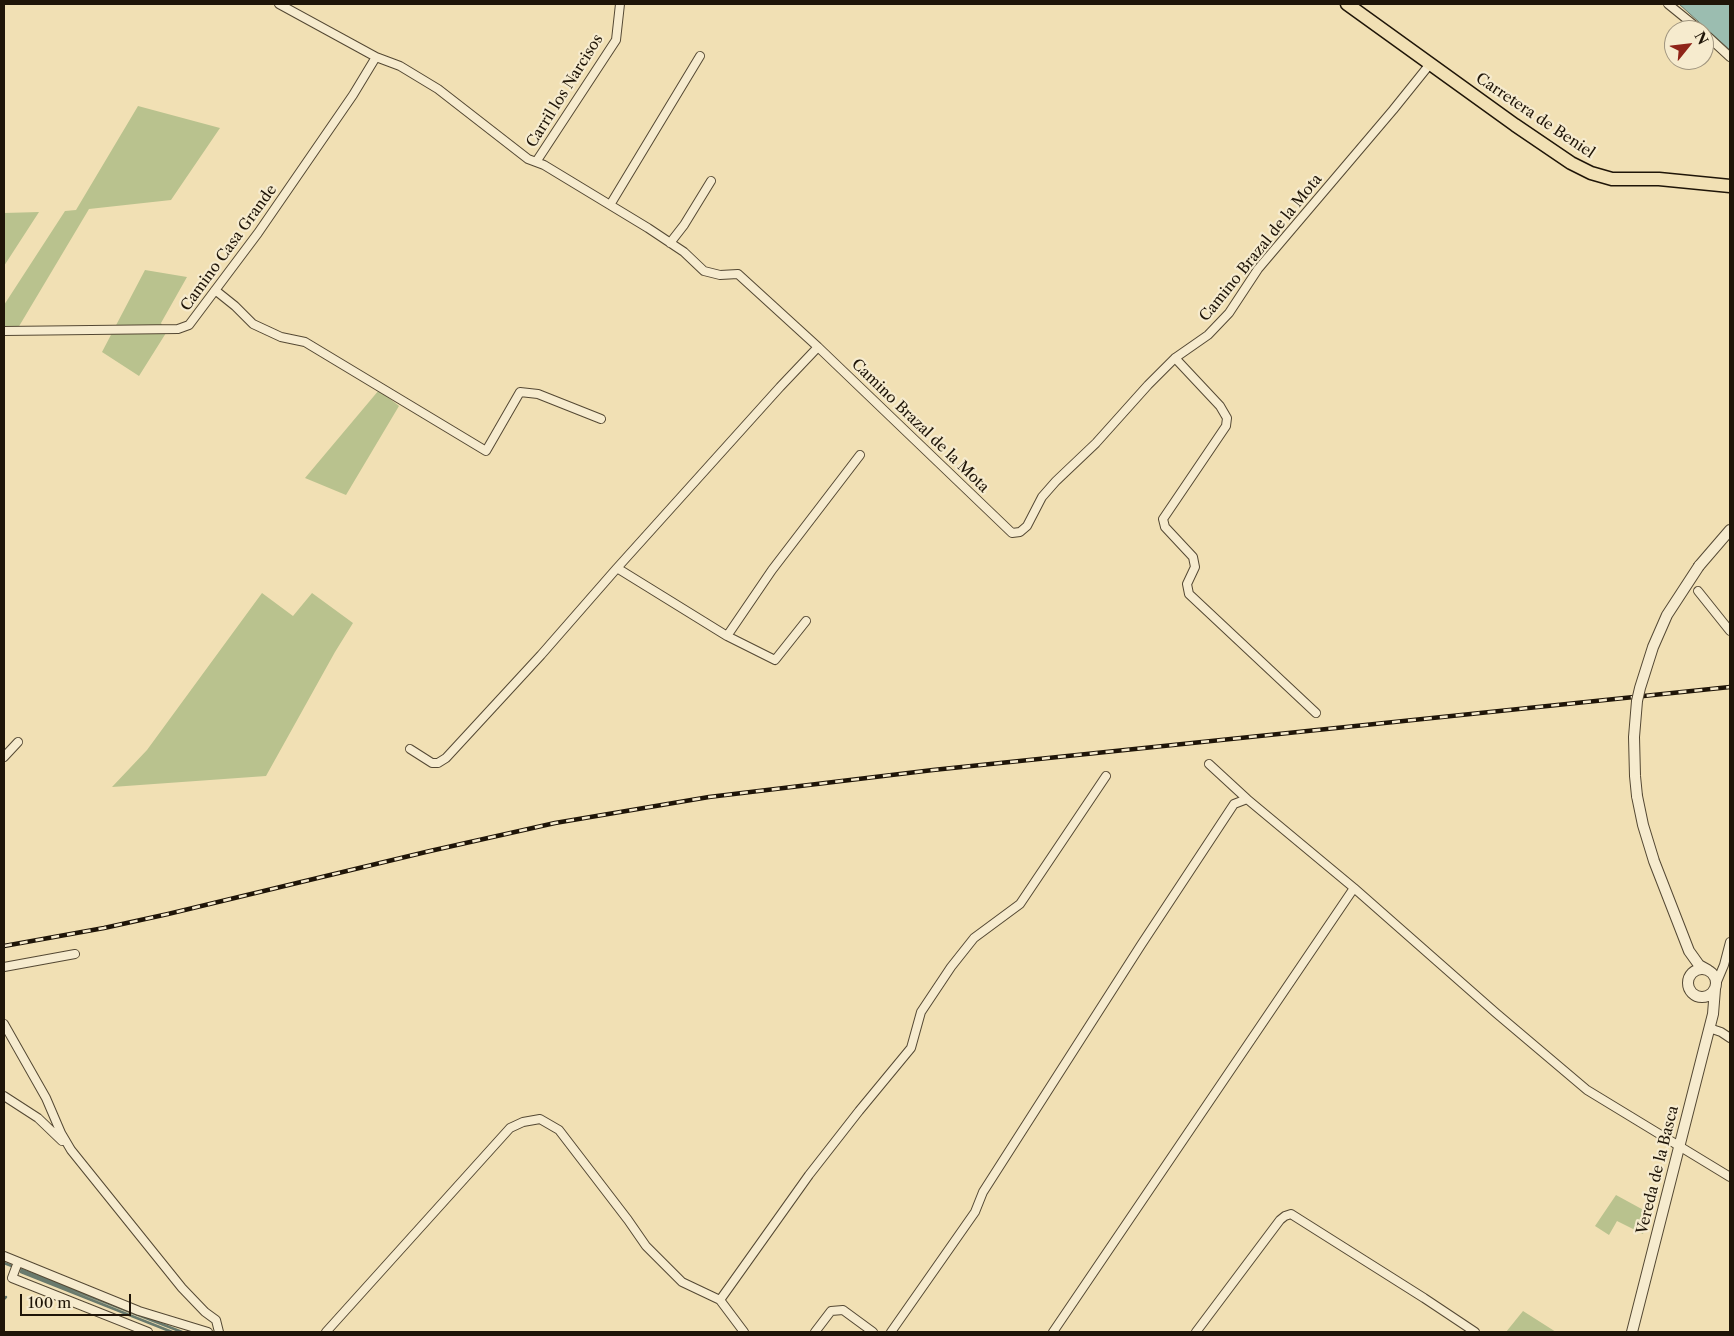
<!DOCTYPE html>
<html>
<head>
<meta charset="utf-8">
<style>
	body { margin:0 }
	#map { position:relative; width:1734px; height:1336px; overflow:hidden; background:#f1e0b4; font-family:"Libre Caslon Text",serif }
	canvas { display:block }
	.frame { position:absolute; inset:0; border:5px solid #1f1508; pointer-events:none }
	.north { position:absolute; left:1664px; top:20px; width:50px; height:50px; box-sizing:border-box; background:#f6ebce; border:1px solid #a0957f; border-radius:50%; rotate:61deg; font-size:14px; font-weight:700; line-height:20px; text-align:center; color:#1f1508 }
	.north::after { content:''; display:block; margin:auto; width:18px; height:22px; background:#8f2418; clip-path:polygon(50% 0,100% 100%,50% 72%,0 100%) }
	.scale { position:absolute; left:20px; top:1294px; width:111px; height:22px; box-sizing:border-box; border:2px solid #1f1508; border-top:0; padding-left:6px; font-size:15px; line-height:18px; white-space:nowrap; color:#1f1508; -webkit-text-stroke:4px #f6ebce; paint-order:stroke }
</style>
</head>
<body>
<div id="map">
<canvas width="1734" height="1336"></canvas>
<div class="frame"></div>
<div class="north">N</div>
<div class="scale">100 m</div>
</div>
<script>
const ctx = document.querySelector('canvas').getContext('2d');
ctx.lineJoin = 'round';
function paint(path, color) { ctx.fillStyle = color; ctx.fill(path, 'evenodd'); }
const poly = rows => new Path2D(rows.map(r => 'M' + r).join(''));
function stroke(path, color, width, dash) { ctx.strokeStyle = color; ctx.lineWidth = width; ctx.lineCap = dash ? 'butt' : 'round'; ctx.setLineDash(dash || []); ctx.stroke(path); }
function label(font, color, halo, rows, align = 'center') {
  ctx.font = font + ' "Libre Caslon Text",serif'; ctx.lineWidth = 4.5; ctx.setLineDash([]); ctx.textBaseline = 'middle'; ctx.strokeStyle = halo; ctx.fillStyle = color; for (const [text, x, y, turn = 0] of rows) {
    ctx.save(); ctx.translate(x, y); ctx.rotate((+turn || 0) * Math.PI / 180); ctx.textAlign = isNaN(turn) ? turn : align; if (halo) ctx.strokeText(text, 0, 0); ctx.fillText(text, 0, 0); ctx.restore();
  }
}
const green = poly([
	[138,106,220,128,171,200,89,209,18,328,4,327,4,305,65,211,76,210],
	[39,212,4,266,4,213],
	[145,270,187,277,161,323,166,333,139,376,102,352],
	[379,390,399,406,346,495,305,478],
	[262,593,293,616,312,593,353,623,335,652,266,776,112,787,147,750],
	[1616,1195,1649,1213,1643,1234,1617,1221,1609,1235,1595,1226],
	[1523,1311,1556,1332,1506,1332]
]);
const water = poly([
	[1679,4,1730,4,1730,50,1679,4]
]);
const stream = poly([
	[4,1263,182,1332],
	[21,1272,172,1332],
	[4,1299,6,1297]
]);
const minor = poly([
	[279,4,376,57,400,66,438,89,528,159,544,165,648,228,684,252,704,271,720,275,738,274,818,347,1012,533,1020,532,1027,526,1042,497,1056,481,1096,443,1148,385,1175,358,1208,335,1229,313,1258,269,1393,110,1430,64],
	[1668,4,1700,30],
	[1704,33,1730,57],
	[536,162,616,40,620,4],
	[610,205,700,56],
	[670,243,684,225,711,181],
	[215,290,235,306,253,324,281,337,305,342,486,451,520,392,538,394,601,419],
	[4,331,178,329,189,325,258,233,353,95,376,57],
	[818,347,780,387,617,568,727,636,772,570,860,455],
	[1175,358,1220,406,1227,418,1226,426,1163,519,1165,527,1193,557,1195,567,1187,584,1189,594,1316,713],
	[1698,591,1730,631],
	[727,636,775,660,806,621],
	[410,749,432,763,438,763,446,758,541,655,617,568],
	[4,757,18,742],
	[1209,764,1247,799],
	[1354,888,1496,1013,1587,1090,1730,1177],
	[4,967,75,954],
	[1716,984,1724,965,1730,942],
	[4,1024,46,1098,61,1133,71,1150,182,1288,205,1312,216,1320,219,1332],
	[1709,1028,1721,1032,1730,1038],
	[4,1096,38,1118,62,1141],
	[4,1256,139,1311,208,1332],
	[18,1262,12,1278,148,1332],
	[720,1300,744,1332],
	[326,1332,510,1128,523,1122,540,1119,559,1130,628,1220,646,1246,682,1282,720,1300,809,1175,859,1111,911,1048,921,1012,951,967,974,938,1020,904,1106,776],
	[815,1332,831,1311,843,1310,873,1332],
	[891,1332,975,1212,983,1192,1141,945,1234,804,1247,799,1354,888,1053,1332],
	[1196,1332,1280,1220,1285,1216,1291,1214,1424,1298,1475,1332]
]);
const tertiary = poly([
	[1699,566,1730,530],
	[1637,796,1643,825,1654,861,1689,951,1699,965,1708,970],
	'1688 983a14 14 0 1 1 28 0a14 14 0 1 1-28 0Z',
	[1632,1332,1713,1014,1715,989]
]);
const primary = poly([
	[1347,4,1515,125,1571,163,1591,173,1612,179,1659,179,1730,186]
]);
const rail = poly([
	[4,946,104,928,168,914,430,851,555,823,709,797,933,770,1730,687]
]);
const tertiaryBridge = poly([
	[1637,796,1635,776,1634,737,1637,701,1640,688,1653,647,1667,615,1699,566]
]);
const streetNames = [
	["Carril los Narcisos",565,91,-58],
	["Carretera de Beniel",1535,116,34],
	["Camino Casa Grande",229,248,-54],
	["Camino Brazal de la Mota",1261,248,-51],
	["Camino Brazal de la Mota",920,426,44],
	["Vereda de la Basca",1658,1170,-76]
];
paint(green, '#b9c28e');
paint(water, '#9bbdb0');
stroke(water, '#697a6d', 1);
stroke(stream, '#697a6d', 2.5);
stroke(minor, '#544833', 10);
stroke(tertiary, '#544833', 12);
stroke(primary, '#1f1508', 15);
stroke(minor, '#f6ebce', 8);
stroke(tertiary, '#f6ebce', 10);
stroke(primary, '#f1e0b4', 12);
stroke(rail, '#1f1508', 4.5);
stroke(rail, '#f6ebce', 2.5, [8]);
stroke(tertiaryBridge, '#544833', 12, []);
stroke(tertiaryBridge, '#f6ebce', 10);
label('15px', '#1f1508', '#f6ebce', streetNames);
</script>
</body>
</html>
